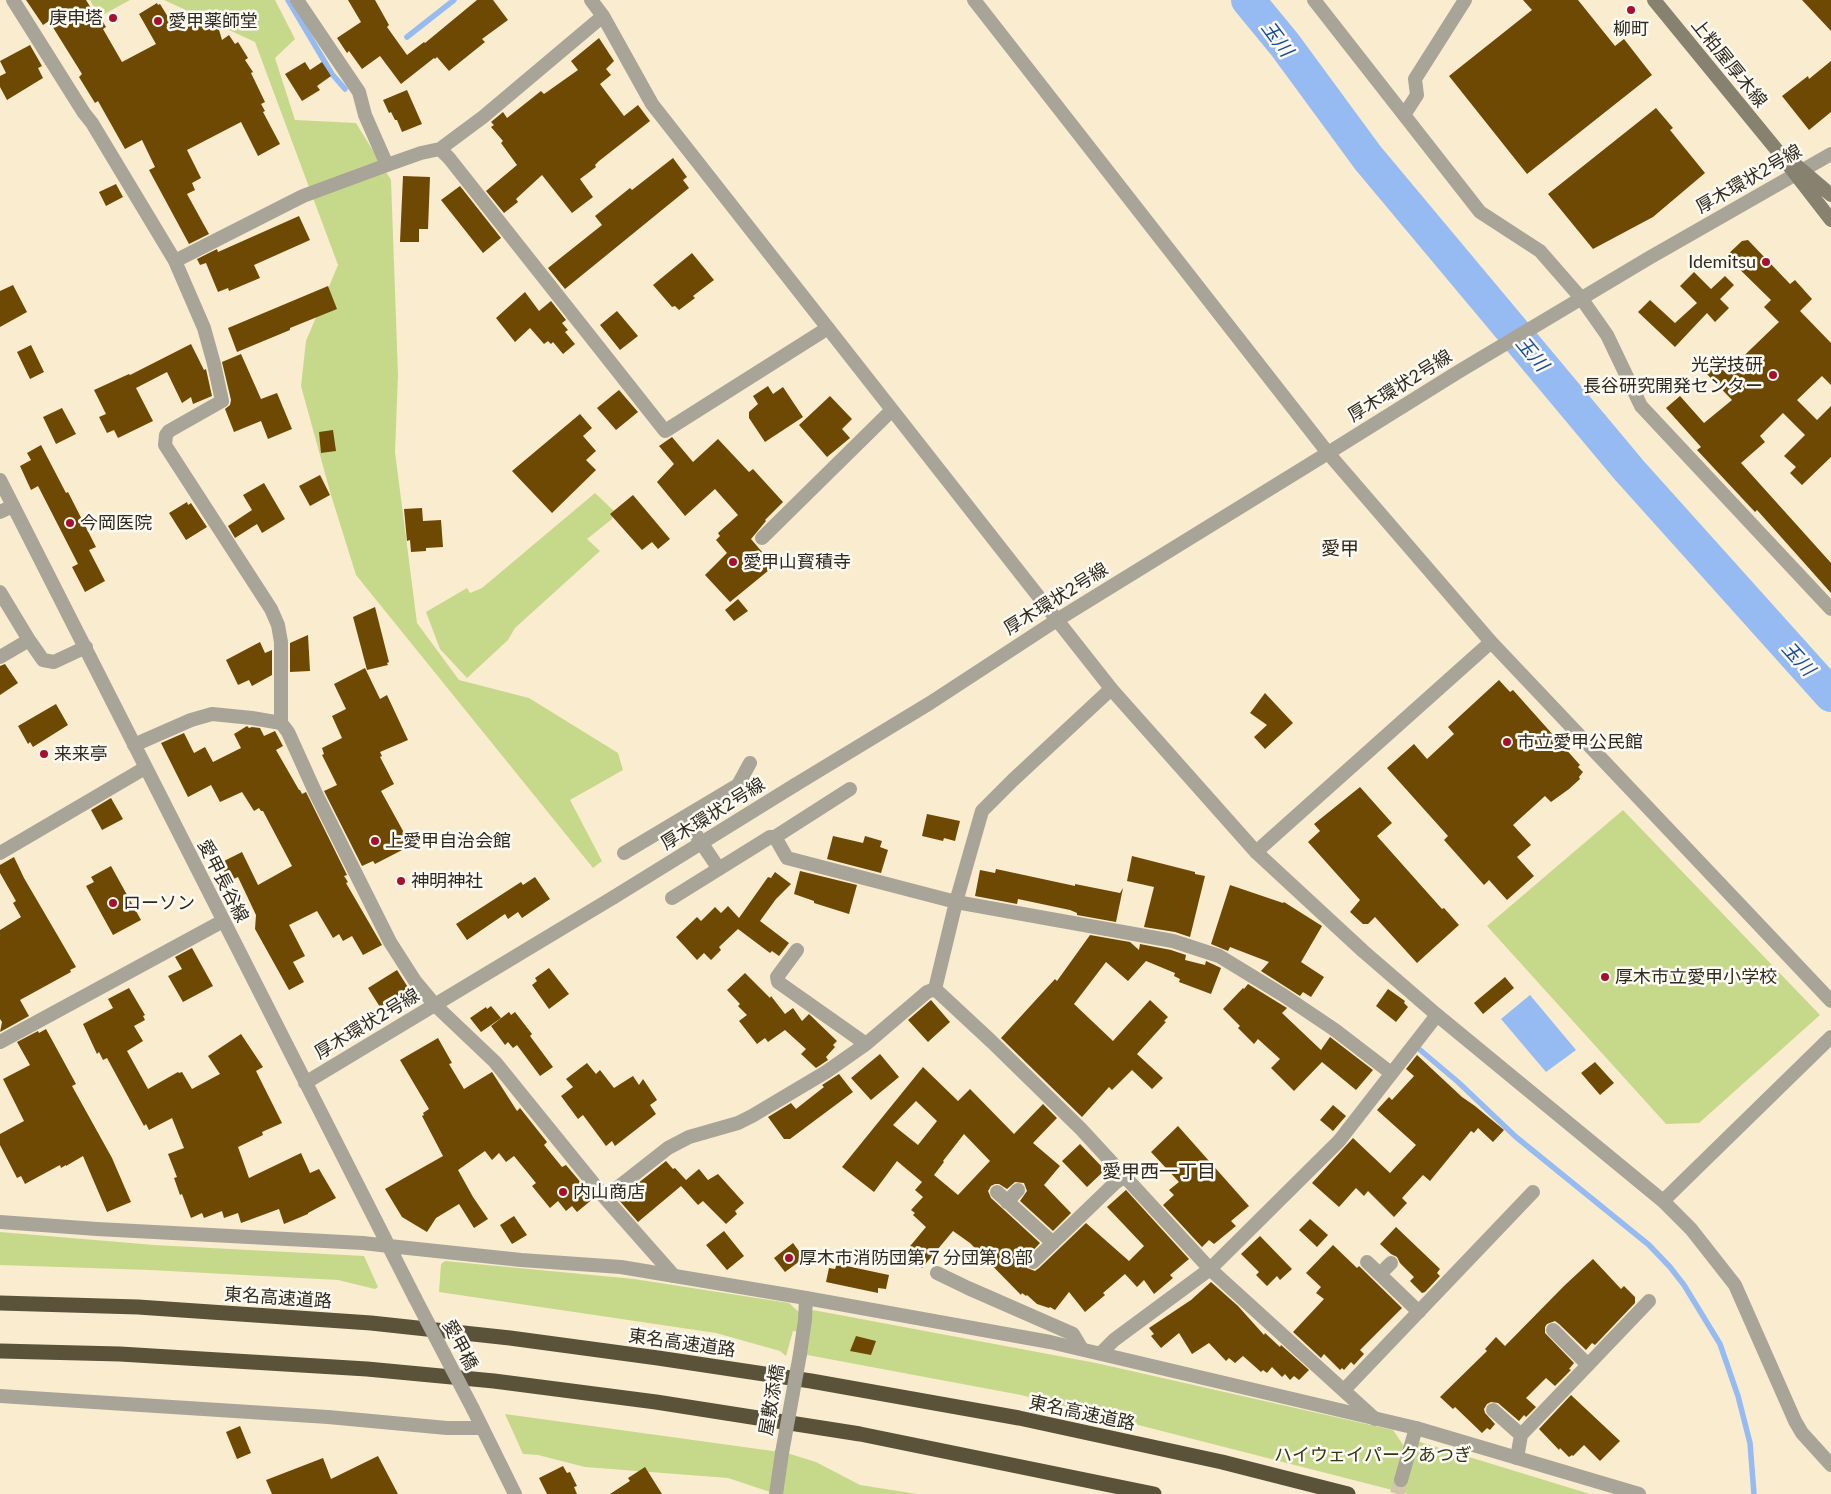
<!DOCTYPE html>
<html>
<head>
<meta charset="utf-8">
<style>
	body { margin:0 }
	canvas { display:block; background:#faecce }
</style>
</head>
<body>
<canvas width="1831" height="1494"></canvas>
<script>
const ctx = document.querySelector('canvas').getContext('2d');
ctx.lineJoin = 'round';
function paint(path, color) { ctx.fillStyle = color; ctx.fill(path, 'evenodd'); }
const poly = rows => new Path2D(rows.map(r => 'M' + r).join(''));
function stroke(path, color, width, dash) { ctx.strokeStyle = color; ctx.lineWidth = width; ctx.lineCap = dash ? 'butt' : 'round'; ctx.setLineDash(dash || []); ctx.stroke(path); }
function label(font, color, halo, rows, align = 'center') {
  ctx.font = font + ' Lato,"Noto Sans JP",sans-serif'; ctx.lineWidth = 5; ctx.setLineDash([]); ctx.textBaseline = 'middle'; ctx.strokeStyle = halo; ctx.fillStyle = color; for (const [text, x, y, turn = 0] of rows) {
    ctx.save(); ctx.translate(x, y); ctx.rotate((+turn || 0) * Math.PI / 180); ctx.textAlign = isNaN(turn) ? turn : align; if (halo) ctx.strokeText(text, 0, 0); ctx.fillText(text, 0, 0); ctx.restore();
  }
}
const green = poly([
	[90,0,130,0,99,17],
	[164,0,275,0,295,39,275,58,295,120,356,123,391,180,398,375,395,452,417,623,459,680,529,698,618,753,623,770,570,800,602,861,593,868,356,575,331,495,301,386,306,341,338,265,255,42],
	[595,493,614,511,612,519,587,539,600,551,515,628,508,640,467,678,440,649,426,612,467,588,470,593,482,588],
	[1623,810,1820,1015,1699,1123,1666,1124,1487,926],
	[0,1232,154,1245,364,1256,378,1287,375,1289,338,1280,150,1270,0,1265],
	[445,1261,634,1279,789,1303,802,1315,810,1316,813,1310,1096,1363,1393,1430,1406,1449,1420,1442,1590,1494,1408,1494,1021,1395,802,1354,808,1333,793,1331,786,1356,780,1351,716,1333,439,1292,441,1264],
	[505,1414,787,1453,816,1462,860,1485,917,1494,776,1494,728,1478,585,1467,538,1455,523,1454]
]);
const water = poly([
	[1530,995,1576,1050,1546,1072,1501,1019]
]);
const stream = poly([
	[288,0,332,74,345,89],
	[407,37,454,0],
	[1419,1049,1458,1082,1516,1137,1649,1245,1670,1267,1684,1285,1720,1344,1738,1396,1750,1443,1754,1494]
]);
const river = poly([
	[1248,0,1285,45,1368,158,1629,470,1831,695]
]);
const building = poly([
	[26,0,86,0,96,16,98,14,106,27,103,29,122,62,156,44,139,14,157,3,158,5,160,4,168,17,172,15,179,29,213,19,215,24,217,23,222,40,229,35,235,44,238,42,248,58,245,60,253,72,251,73,265,102,261,104,265,111,263,112,280,144,258,156,241,122,187,150,201,178,192,183,195,190,187,194,209,234,189,244,149,170,155,167,142,140,125,149,98,101,95,103,79,77,82,74,49,21,43,25],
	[348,0,375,0,389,25,387,27,407,55,424,42,425,43,477,0,493,0,508,20,482,39,485,42,449,71,437,57,435,59,434,58,401,84,380,56,362,69,349,51,347,53,337,38,361,22],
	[1523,0,1578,0,1615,46,1624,39,1652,75,1527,174,1449,76,1532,10],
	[1802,0,1831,0,1831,31],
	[599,38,614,61,606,69,611,75,600,84,624,116,638,105,650,121,599,161,595,165,596,167,580,179,593,197,572,213,542,175,516,199,518,202,504,213,486,191,517,165,501,143,503,141,491,127,494,125,491,122,503,112,507,118,541,91,544,94,578,70,571,61],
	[30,45,42,66,38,68,43,78,7,100,0,87,0,76,6,73,0,61],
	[1831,61,1831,112,1809,130,1782,96,1808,76,1809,79],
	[305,62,310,70,322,62,331,76,317,86,320,90,302,101,285,74],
	[407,90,422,124,402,132,397,120,395,120,391,112,389,113,383,100],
	[1656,108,1673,128,1670,130,1705,173,1653,217,1593,249,1548,194],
	[673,158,687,177,683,180,689,188,565,289,548,268,602,225,595,216,630,188,632,190],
	[403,176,430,177,428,229,419,229,419,242,400,242],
	[116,184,123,197,106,206,99,192],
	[460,186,501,238,483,253,441,200],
	[299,216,310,240,254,265,260,278,229,291,228,288,218,292,206,263,200,265,197,259,217,249,218,252],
	[1748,240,1790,284,1795,280,1812,299,1800,311,1831,343,1831,385,1822,376,1797,400,1817,420,1831,406,1831,457,1802,485,1790,473,1796,467,1784,456,1805,435,1783,413,1760,436,1765,442,1741,463,1831,563,1831,593,1757,510,1755,512,1697,450,1701,447,1666,408,1680,396,1704,423,1732,400,1702,369,1712,359,1726,373,1779,322,1764,307,1771,300,1726,256,1742,241],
	[692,253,714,280,693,296,695,298,679,310,675,306,672,307,653,285],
	[1694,272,1711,289,1725,276,1734,285,1720,299,1729,308,1715,322,1707,313,1675,347,1638,312,1650,300,1675,323,1697,303,1680,286],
	[13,285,27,312,0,327,0,291],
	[328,286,337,309,290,328,290,330,237,352,228,328],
	[525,292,539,311,551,301,566,320,562,323,568,330,565,332,575,344,563,354,553,342,551,344,548,341,544,344,530,328,515,342,496,318],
	[617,311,638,336,620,350,600,325],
	[191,344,204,370,206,369,212,396,193,404,191,397,182,403,167,372,136,388,153,421,118,438,114,430,107,433,99,417,106,414,94,390,129,374,130,375],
	[31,345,44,372,30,379,17,352],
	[241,354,261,399,277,393,292,429,268,439,261,421,234,432,225,409,230,405,231,400,222,362],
	[768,386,773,394,783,387,803,417,765,442,749,418,749,412,758,404,753,396],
	[619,390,638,412,616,430,597,408],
	[830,396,852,419,842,429,850,438,827,457,799,425],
	[62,408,76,434,56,444,43,417],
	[580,414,592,428,583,436,596,451,586,460,596,470,552,513,512,471],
	[333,430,336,451,321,453,319,432],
	[672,437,693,462,718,439,749,472,753,469,783,502,765,520,766,521,751,539,774,566,730,602,705,575,727,553,716,540,720,536,718,533,738,515,715,489,685,516,657,482,674,464,659,446],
	[41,445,66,493,68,492,96,547,89,550,105,581,85,592,72,567,78,564,38,486,31,490,20,466,31,460,27,453],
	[320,475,330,495,310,506,299,486],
	[264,483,285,519,262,533,257,524,235,538,228,526,252,510,243,495],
	[633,495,670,539,658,549,652,542,642,550,610,514],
	[187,502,188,505,191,503,207,527,186,540,169,513],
	[422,508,423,521,441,520,443,547,426,548,426,551,411,552,410,540,407,541,404,509],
	[738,599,748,611,734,621,725,610],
	[375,607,389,662,387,663,388,665,367,670,353,617],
	[308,635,310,671,290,672,290,643],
	[260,642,265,653,272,650,272,675,252,686,249,680,238,685,226,660],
	[5,664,18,683,0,695,0,666],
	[365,668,380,699,387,695,408,740,380,752,382,756,380,757,394,784,381,791,408,840,405,841,408,847,375,864,373,861,362,866,324,791,337,785,322,755,324,754,322,748,342,738,332,716,346,709,334,684],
	[1499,680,1510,692,1513,690,1580,765,1578,767,1583,772,1579,777,1580,779,1569,789,1551,802,1545,796,1513,825,1531,845,1517,857,1534,876,1507,900,1489,880,1484,885,1444,840,1448,836,1387,768,1414,744,1427,759,1454,734,1448,727],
	[1265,693,1293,723,1265,749,1254,737,1267,725,1250,713],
	[56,704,68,725,33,747,30,742,28,744,18,726],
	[247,726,249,728,252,727,260,728,264,736,275,731,283,746,276,750,299,790,300,790,302,794,306,792,347,875,344,876,348,882,346,883,382,945,363,955,352,936,343,941,339,934,333,938,317,911,289,925,305,956,293,962,304,982,289,990,255,929,256,915,238,877,229,881,220,863,242,852,258,885,292,866,263,811,261,811,259,808,254,811,242,792,220,802,211,785,188,797,161,743,184,733,194,753,205,747,213,762,241,748,234,734],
	[1360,787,1392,823,1377,836,1442,909,1444,908,1459,925,1417,963,1375,917,1368,924,1363,924,1350,912,1360,900,1308,842,1320,831,1314,824],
	[111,798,123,819,102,830,91,810],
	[927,814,960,821,955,841,944,838,943,841,922,836],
	[833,836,863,843,865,836,882,841,880,847,888,850,881,873,827,859],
	[1132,856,1195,872,1195,874,1205,876,1190,937,1175,932,1144,927,1154,887,1127,881],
	[14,857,24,878,76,967,70,970,71,972,20,1000,29,1016,0,1032,2,1022,0,1019,0,930,21,917,13,903,16,901,0,873,0,865],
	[111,866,141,920,113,935,86,886,94,882,91,877],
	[996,869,1075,886,1075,884,1120,893,1123,888,1116,922,1077,915,1077,913,1070,910,1018,899,1017,904,975,896,980,870,995,873],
	[800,871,857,885,849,914,814,903,814,901,794,894],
	[775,872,791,884,776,899,760,921,789,943,779,956,772,951,770,953,738,929,719,947,721,950,711,960,704,953,697,960,676,937,697,917,701,921,715,907,721,913,728,906,739,918,768,877,771,878],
	[535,877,550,899,522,918,518,912,508,919,505,914,467,940,456,924,521,882,523,885],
	[1230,885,1283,903,1284,902,1322,926,1301,962,1324,977,1311,997,1303,992,1300,996,1261,971,1269,962,1230,947,1228,951,1211,944],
	[1090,935,1130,942,1139,950,1140,944,1171,950,1186,955,1185,960,1205,965,1206,961,1221,968,1211,994,1179,982,1180,979,1174,976,1175,973,1146,961,1128,981,1106,962,1074,1004,1113,1041,1150,1000,1168,1017,1164,1021,1166,1022,1137,1054,1163,1078,1152,1089,1132,1070,1112,1090,1109,1087,1082,1117,1001,1038,1055,979,1057,981],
	[192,948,213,986,183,1002,168,976,182,969,175,957],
	[549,968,569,994,549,1009,532,985,537,981,535,978],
	[397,970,409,989,380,1007,368,988],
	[745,973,770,998,771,996,785,1014,793,1008,802,1021,809,1014,837,1041,833,1045,835,1047,826,1057,828,1060,816,1068,801,1054,806,1049,785,1030,768,1042,765,1038,757,1044,739,1021,747,1015,738,1006,740,1004,727,990],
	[1505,977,1514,988,1483,1014,1474,1003],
	[1248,984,1287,1008,1282,1013,1321,1050,1330,1037,1373,1070,1356,1090,1322,1062,1294,1091,1271,1068,1280,1059,1258,1039,1254,1044,1238,1028,1240,1026,1223,1009,1243,988,1244,989],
	[129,988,145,1015,143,1016,145,1020,134,1026,143,1041,127,1051,148,1089,178,1072,179,1073,182,1072,192,1089,220,1074,208,1056,241,1034,263,1067,256,1071,282,1123,262,1132,263,1135,238,1147,249,1178,301,1153,310,1173,319,1169,336,1198,308,1213,308,1214,284,1224,279,1209,241,1223,238,1213,224,1218,222,1211,204,1218,202,1213,191,1218,182,1194,180,1195,174,1178,177,1177,168,1154,184,1148,172,1118,149,1130,146,1124,144,1126,107,1058,103,1060,99,1052,97,1054,83,1024,113,1008,108,999],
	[1388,989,1405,1001,1404,1003,1408,1007,1396,1022,1376,1006],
	[931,1000,950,1022,928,1042,908,1020],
	[491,1006,501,1018,481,1032,470,1018,486,1007,487,1009],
	[509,1012,511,1015,515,1012,532,1034,530,1036,553,1067,540,1076,517,1045,513,1048,508,1042,505,1045,491,1026],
	[46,1029,76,1084,72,1086,112,1158,131,1202,107,1212,83,1156,66,1166,66,1165,61,1168,60,1165,25,1184,21,1176,17,1178,0,1145,0,1134,24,1121,3,1079,30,1065,17,1042,38,1031,39,1033],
	[438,1038,452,1063,449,1064,464,1089,492,1072,517,1111,520,1108,547,1142,544,1145,562,1167,566,1165,594,1198,577,1212,572,1206,566,1211,558,1201,550,1208,532,1186,536,1183,514,1156,506,1162,499,1153,492,1160,485,1151,458,1170,473,1197,488,1219,474,1228,459,1204,436,1218,427,1232,402,1217,385,1189,443,1156,422,1116,424,1115,423,1113,429,1109,400,1060],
	[880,1054,899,1077,871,1100,851,1078],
	[1417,1055,1462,1097,1475,1106,1504,1130,1493,1142,1478,1128,1474,1133,1471,1131,1430,1181,1423,1175,1402,1198,1407,1203,1394,1217,1368,1191,1364,1196,1356,1188,1339,1207,1312,1183,1353,1138,1390,1173,1416,1145,1377,1110,1389,1097,1392,1100,1414,1076,1406,1069],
	[1595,1062,1614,1083,1600,1095,1581,1073],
	[587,1063,596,1074,600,1070,614,1088,633,1076,639,1085,643,1079,657,1100,650,1105,656,1114,615,1146,612,1141,606,1146,583,1115,578,1119,561,1096,573,1087,566,1079],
	[923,1067,958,1101,970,1089,1014,1134,1043,1104,1057,1118,1033,1143,1060,1166,1044,1185,1071,1213,1053,1231,1020,1201,1027,1191,1024,1183,1015,1182,1007,1189,999,1184,995,1184,991,1186,988,1191,991,1198,1040,1243,1025,1259,1024,1264,1027,1268,1035,1271,1039,1268,1086,1223,1129,1261,1144,1246,1107,1207,1126,1190,1189,1259,1170,1275,1173,1278,1154,1294,1144,1280,1137,1287,1125,1274,1103,1293,1105,1295,1085,1312,1069,1292,1055,1310,1050,1307,1049,1308,1037,1304,1027,1295,1026,1296,1022,1293,1021,1295,970,1243,953,1231,922,1268,908,1256,910,1254,906,1251,926,1227,913,1215,915,1213,911,1210,923,1197,915,1190,922,1182,897,1161,874,1192,842,1167],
	[916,1101,937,1121,918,1145,893,1125],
	[964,1134,990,1161,958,1195,934,1175,944,1162,943,1161],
	[839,1074,853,1092,790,1139,784,1139,768,1117,791,1103,796,1109,824,1087,822,1085],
	[1333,1105,1346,1116,1333,1131,1320,1120],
	[1178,1126,1249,1206,1231,1221,1236,1226,1214,1244,1209,1240,1202,1247,1163,1205,1174,1195,1169,1190,1179,1182,1151,1152],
	[1080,1144,1105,1170,1087,1187,1062,1161],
	[666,1161,673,1169,675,1168,686,1180,699,1169,708,1180,718,1174,744,1203,735,1211,737,1214,726,1224,703,1201,698,1205,681,1186,638,1222,618,1199],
	[514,1216,527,1235,512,1244,500,1225],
	[1310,1219,1328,1235,1317,1247,1299,1230],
	[1396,1227,1440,1269,1437,1273,1440,1276,1425,1292,1422,1293,1410,1281,1414,1277,1400,1263,1397,1257,1391,1254,1380,1244],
	[724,1231,744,1256,727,1270,706,1245],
	[1260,1236,1292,1269,1280,1280,1277,1276,1267,1286,1256,1275,1259,1272,1241,1254],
	[793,1243,804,1258,785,1272,774,1258],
	[1333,1245,1357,1268,1359,1266,1402,1308,1360,1350,1364,1354,1354,1365,1351,1362,1344,1370,1342,1368,1340,1370,1324,1354,1321,1358,1293,1332,1324,1299,1316,1293,1321,1287,1306,1273],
	[1593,1259,1621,1289,1624,1286,1635,1297,1635,1303,1595,1345,1592,1343,1586,1350,1559,1324,1555,1321,1547,1324,1545,1327,1545,1333,1574,1363,1569,1369,1571,1370,1555,1386,1546,1378,1526,1398,1536,1407,1526,1417,1524,1415,1519,1421,1498,1403,1491,1402,1487,1404,1484,1409,1485,1413,1495,1424,1490,1430,1487,1428,1482,1433,1455,1407,1453,1409,1440,1397,1487,1351,1485,1349,1496,1337,1505,1346,1564,1286],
	[837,1264,889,1275,886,1289,878,1288,878,1293,826,1282,829,1268,835,1269],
	[1211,1282,1238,1306,1264,1335,1265,1333,1280,1347,1281,1345,1309,1370,1299,1380,1294,1376,1290,1380,1285,1374,1282,1377,1272,1367,1267,1373,1263,1370,1261,1372,1243,1356,1235,1363,1229,1358,1226,1361,1209,1343,1192,1354,1179,1333,1161,1348,1151,1336,1154,1334,1149,1328,1191,1300],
	[856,1336,876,1341,871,1355,850,1351],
	[1571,1395,1620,1441,1600,1461,1584,1445,1573,1456,1572,1455,1569,1457,1560,1448,1559,1450,1539,1429],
	[240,1426,251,1453,237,1459,226,1432],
	[378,1456,398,1494,272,1494,266,1480,323,1458,331,1479],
	[563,1466,567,1473,570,1472,577,1486,574,1487,577,1494,547,1494,539,1478],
	[645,1467,662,1494,610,1494,630,1481,628,1478]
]);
const minorTunnel = poly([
	[1397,1494,1401,1480]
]);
const minor = poly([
	[13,0,84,113,92,123,175,261,204,328,214,364,222,401,169,431,166,435,165,445,271,609,278,625,281,642,281,723,288,732,316,794,390,942,415,981,435,1005,495,1062,606,1199],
	[297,0,359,92,365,115,387,165],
	[591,0,603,16,652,104,1057,620],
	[974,0,1328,453,1491,642,1831,1001],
	[1314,0,1480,212,1540,251,1581,298,1607,335,1641,406,1831,609],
	[1404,115,1417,95,1415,79,1465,0],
	[440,149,449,158,665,431,828,328],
	[175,261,303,196,387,165,421,153,440,149,483,117,603,16],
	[0,512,13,506],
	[762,538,892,410],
	[0,592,29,640,0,657],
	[29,640,43,660,54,662,86,647],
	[1111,689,1013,780,982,811,956,902,935,989,991,1041,1081,1129,1210,1269,1375,1419],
	[134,745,191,720,212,714,252,718,281,723],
	[684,817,719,869],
	[775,837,850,789],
	[1256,852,1491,642],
	[0,853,145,768],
	[624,853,738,785,750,763],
	[672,898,770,837,775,837,787,858,956,902,1173,941,1219,956,1283,995,1335,1030,1391,1073],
	[797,950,777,977,778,982,866,1044],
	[0,1042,223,921],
	[997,1192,1053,1243],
	[1007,1202,1018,1190],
	[0,1222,97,1229,363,1243,389,1246],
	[1033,1262,1115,1183,1124,1177],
	[1367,1262,1419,1312],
	[937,1273,968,1288,1073,1334,1082,1349],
	[1380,1274,1391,1263],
	[674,1276,606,1199,612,1192,668,1148,689,1137,738,1123,752,1116,826,1072,866,1044,927,992,935,989],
	[1553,1330,1588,1365],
	[1101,1353,1114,1340,1210,1269,1339,1141,1437,1015],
	[800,1354,805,1320,806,1298],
	[1344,1390,1533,1192],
	[0,1396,328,1417,447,1428,482,1428],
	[1493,1410,1521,1435],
	[1517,1458,1521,1435,1649,1301],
	[1401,1480,1416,1428],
	[776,1494,782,1453]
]);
const tertiary = poly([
	[0,480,415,1298],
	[1057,620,1113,691,1256,852,1363,951,1437,1015,1663,1201,1691,1229,1735,1285,1795,1421,1802,1433,1831,1465],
	[795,785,930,703,1057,620,1328,453,1458,372,1649,258,1831,154],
	[305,1083,614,897],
	[1663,1201,1831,1037],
	[389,1246,521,1260,621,1267,806,1298,1050,1342,1416,1428,1639,1494],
	[473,1409,515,1494]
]);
const secondary = poly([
	[1654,0,1776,149,1831,220],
	[1790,160,1831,195]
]);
const motorway = poly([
	[0,1303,138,1307,371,1323,510,1338,658,1358,811,1381,1019,1418,1222,1462,1348,1494],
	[0,1351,120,1354,367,1369,494,1381,656,1402,860,1434,1154,1494]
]);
const minorBridge = poly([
	[782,1453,800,1354]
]);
const tertiaryBridge = poly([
	[614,897,795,785],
	[415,1298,473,1409]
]);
const markers = [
	[1631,10,5,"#a70f2e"],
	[113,18,5,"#a70f2e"],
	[158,21,5,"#a70f2e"],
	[1766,262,5,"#a70f2e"],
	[1773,375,5,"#a70f2e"],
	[70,523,5,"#a70f2e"],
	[733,562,5,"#a70f2e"],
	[1507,742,5,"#a70f2e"],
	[44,754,5,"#a70f2e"],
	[375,841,5,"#a70f2e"],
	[401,881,5,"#a70f2e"],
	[113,903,5,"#a70f2e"],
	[1605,977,5,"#a70f2e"],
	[563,1192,5,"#a70f2e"],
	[789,1258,5,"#a70f2e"]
];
const poiNames = [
	["庚申塔",103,18,"right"],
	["愛甲薬師堂",168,21],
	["柳町",1631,29,"center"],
	["Idemitsu",1756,262,"right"],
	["光学技研",1763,365,"right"],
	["長谷研究開発センター",1763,386,"right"],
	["今岡医院",80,523],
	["愛甲山寳積寺",743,562],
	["市立愛甲公民館",1517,742],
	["来来亭",54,754],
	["上愛甲自治会館",385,841],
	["神明神社",411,881],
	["ローソン",123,903],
	["厚木市立愛甲小学校",1615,977],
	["内山商店",573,1192],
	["厚木市消防団第７分団第８部",799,1258]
];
const streetNames = [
	["上粕屋厚木線",1729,63,51],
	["厚木環状2号線",1749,179,-30],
	["厚木環状2号線",1400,386,-32],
	["厚木環状2号線",1056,599,-32],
	["厚木環状2号線",713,814,-32],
	["愛甲長谷線",223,881,63],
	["厚木環状2号線",367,1024,-31],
	["東名高速道路",278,1298,4],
	["東名高速道路",682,1343,8],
	["愛甲橋",460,1345,62],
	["屋敷添橋",772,1400,-80],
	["東名高速道路",1082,1413,12]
];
const parkNames = [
	["ハイウェイパークあつぎ",1373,1455]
];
const waterNames = [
	["玉川",1277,39,53],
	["玉川",1532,354,50],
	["玉川",1798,659,48]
];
const neighbourhoodNames = [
	["愛甲",1340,549],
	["愛甲西一丁目",1159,1172]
];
paint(green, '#c6d98b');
paint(water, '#96bbf3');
stroke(stream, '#96bbf3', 5.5);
stroke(river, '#96bbf3', 34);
paint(building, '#6e4904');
stroke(minorTunnel, '#d1c5ab', 14, [14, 7]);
stroke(minor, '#a8a598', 14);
stroke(tertiary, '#a8a598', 14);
stroke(secondary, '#87816f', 14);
stroke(motorway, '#5b5339', 15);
stroke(minorBridge, '#a8a598', 14);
stroke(tertiaryBridge, '#a8a598', 14);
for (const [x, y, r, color] of markers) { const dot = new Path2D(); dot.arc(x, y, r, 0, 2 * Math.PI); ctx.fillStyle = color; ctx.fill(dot); stroke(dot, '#fdfaf4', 2); }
label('18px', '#2f2a1e', '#fdfaf4', poiNames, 'left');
label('18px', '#2f2a1e', '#fdfaf4', streetNames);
label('18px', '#2f3713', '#fdfaf4', parkNames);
label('italic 19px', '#154b9c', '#fdfaf4', waterNames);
label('19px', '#2f2a1e', '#fdfaf4', neighbourhoodNames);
</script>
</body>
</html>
